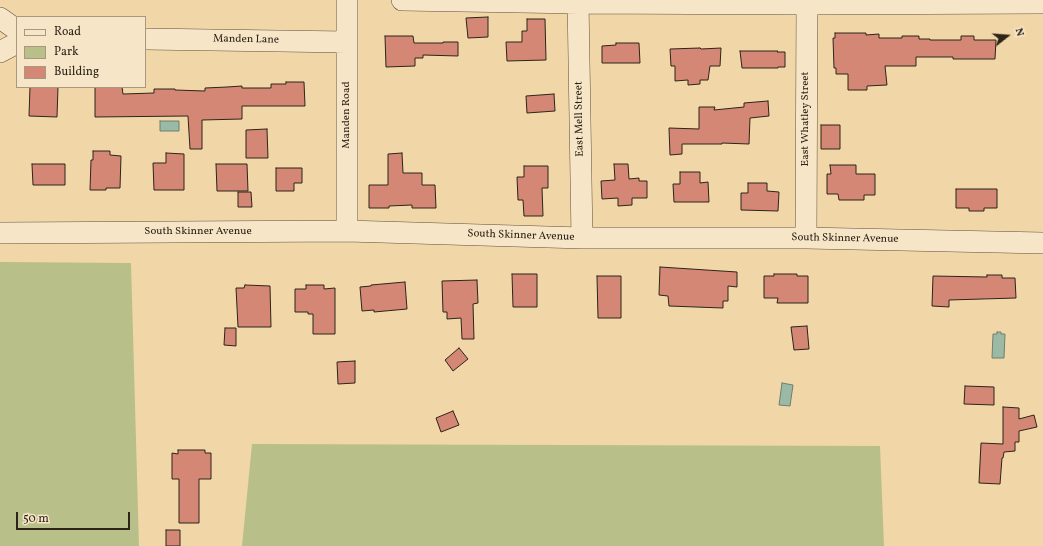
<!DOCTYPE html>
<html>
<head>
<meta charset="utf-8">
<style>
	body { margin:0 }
	#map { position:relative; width:1043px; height:546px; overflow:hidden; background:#f1d7a8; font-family:Vollkorn,serif }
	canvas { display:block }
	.legend { position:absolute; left:16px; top:16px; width:130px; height:72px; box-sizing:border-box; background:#f6e5c6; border:1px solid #a69881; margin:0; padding:5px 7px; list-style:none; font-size:12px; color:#2d2419 }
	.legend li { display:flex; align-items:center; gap:8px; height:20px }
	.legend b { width:20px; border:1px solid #a69881 }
	.north { position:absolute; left:987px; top:16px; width:40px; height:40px; -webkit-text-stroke:3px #f6e5c6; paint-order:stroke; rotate:73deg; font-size:11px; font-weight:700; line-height:16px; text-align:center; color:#2d2419 }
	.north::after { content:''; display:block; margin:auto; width:14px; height:18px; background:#2d2419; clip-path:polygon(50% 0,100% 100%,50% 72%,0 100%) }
	.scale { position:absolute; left:16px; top:512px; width:114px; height:18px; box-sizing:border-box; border:2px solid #2d2419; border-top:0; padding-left:5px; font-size:12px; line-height:14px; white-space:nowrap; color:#2d2419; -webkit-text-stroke:3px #f6e5c6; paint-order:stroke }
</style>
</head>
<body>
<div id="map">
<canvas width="1043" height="546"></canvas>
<ul class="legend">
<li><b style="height:5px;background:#f6e5c6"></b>Road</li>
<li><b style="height:11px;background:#b8bf89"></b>Park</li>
<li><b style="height:11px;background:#d38774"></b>Building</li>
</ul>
<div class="north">N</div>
<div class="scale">50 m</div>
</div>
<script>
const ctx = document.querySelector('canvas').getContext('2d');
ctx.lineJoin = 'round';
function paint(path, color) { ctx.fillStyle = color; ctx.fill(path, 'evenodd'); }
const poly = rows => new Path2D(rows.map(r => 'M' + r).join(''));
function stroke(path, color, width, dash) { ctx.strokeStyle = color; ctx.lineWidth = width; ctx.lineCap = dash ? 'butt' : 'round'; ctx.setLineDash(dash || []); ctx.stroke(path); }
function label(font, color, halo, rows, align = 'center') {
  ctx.font = font + ' Vollkorn,serif'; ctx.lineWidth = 3; ctx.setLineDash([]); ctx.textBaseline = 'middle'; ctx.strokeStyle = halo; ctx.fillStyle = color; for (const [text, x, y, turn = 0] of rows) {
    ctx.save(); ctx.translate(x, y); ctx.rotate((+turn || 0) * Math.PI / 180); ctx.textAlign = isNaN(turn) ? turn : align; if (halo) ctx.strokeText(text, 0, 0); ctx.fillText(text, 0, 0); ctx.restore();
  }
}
const green = poly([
	[0,262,131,263,139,546,0,546],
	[252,444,880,446,884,546,242,546]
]);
const water = poly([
	[160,121,179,121,179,131,160,131,160,121],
	[997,332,1001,332,1001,334,1005,334,1004,358,992,358,993,334,997,334,997,332],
	[782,383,793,385,790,406,779,405,782,383]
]);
const building = poly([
	[488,17,488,37,468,38,466,18,488,17],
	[527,19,545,19,546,60,507,61,506,42,522,42,522,31,527,31,527,19],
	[835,33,866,33,866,35,879,34,879,38,902,38,902,36,919,36,919,39,930,39,930,40,961,40,961,36,974,36,974,40,996,40,995,59,953,59,953,57,916,57,916,66,885,66,887,85,867,86,867,90,848,90,848,74,836,74,836,68,834,68,833,38,835,38,835,33],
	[385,36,413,36,414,43,443,43,443,42,458,42,458,56,423,55,423,58,415,58,415,66,386,67,385,36],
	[616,43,639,43,640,63,602,63,602,46,616,45,616,43],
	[700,48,701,49,721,48,720,66,710,66,708,80,700,80,700,84,688,85,688,80,675,81,675,66,671,66,670,49,700,48],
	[740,51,778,51,777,52,785,52,785,67,778,67,778,68,742,68,740,51],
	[286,82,304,82,305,106,242,106,242,119,202,120,202,149,190,149,188,116,95,117,95,87,122,87,123,94,154,93,154,89,175,89,175,90,205,91,205,88,227,87,242,86,242,88,271,88,271,84,286,84,286,82],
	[30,87,58,87,57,117,29,116,30,87],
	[554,94,555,111,527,113,526,96,554,94],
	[768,101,769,116,750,118,749,144,722,143,722,144,682,144,682,154,670,155,669,128,699,129,699,107,715,107,714,110,744,107,744,103,768,101],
	[821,125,840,125,840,149,821,149,821,125],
	[267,129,268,158,246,158,246,130,267,129],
	[93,151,110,151,110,155,121,156,120,188,106,188,106,190,90,190,91,160,93,160,93,151],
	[166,153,184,154,184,190,154,190,153,163,166,163,166,153],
	[402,153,403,173,422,173,422,185,435,185,436,208,412,208,412,205,389,206,389,208,369,208,369,185,388,185,388,154,402,153],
	[32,164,65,164,65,185,33,185,32,164],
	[216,164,247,164,248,191,217,191,216,164],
	[614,164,628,164,629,179,639,178,639,181,647,181,647,198,632,198,632,205,618,206,618,198,602,199,601,181,615,180,614,164],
	[830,165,856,165,856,174,875,174,875,195,864,195,864,200,839,200,838,194,827,194,827,174,831,174,830,165],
	[524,166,548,166,548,188,542,188,543,216,524,216,523,200,518,200,517,177,524,177,524,166],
	[276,168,302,168,302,183,294,183,294,191,276,191,276,168],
	[680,172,700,172,700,183,708,182,709,202,674,202,673,184,680,184,680,172],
	[748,183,767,183,767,191,779,192,778,211,741,210,741,193,748,193,748,183],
	[956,189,997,189,997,208,984,208,984,211,969,211,969,208,956,208,956,189],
	[238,192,251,192,252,207,238,207,238,192],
	[660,267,737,272,737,287,728,286,728,301,723,301,723,308,669,306,668,296,659,295,660,267],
	[512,274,537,274,537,307,513,307,512,274],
	[774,274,797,274,797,276,808,276,808,303,777,303,778,298,764,298,764,276,774,276,774,274],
	[987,275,1002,275,1002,278,1015,278,1016,298,949,300,949,307,932,306,933,276,987,277,987,275],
	[597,276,621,276,621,318,598,318,597,276],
	[477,280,478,303,473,304,474,339,462,339,461,318,447,319,447,312,443,312,442,281,477,280],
	[405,282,407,309,374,312,374,310,362,311,360,287,371,286,371,285,405,282],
	[245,285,270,286,271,327,238,327,236,288,244,288,245,285],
	[306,285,324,285,324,289,335,288,335,334,313,334,313,314,308,314,308,312,295,312,295,289,306,289,306,285],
	[807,326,809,349,794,350,791,327,807,326],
	[225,328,236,328,236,346,224,345,225,328],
	[459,348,468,359,453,371,445,360,459,348],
	[355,361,355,383,338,384,337,362,355,361],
	[965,386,994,387,994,405,964,404,965,386],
	[1003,407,1019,408,1019,419,1034,415,1037,427,1019,431,1019,442,1015,442,1015,451,1004,452,1003,458,1002,458,1000,484,979,483,981,443,1003,444,1003,407],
	[453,411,459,425,441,432,436,418,453,411],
	[178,450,205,450,205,453,211,453,211,479,199,479,199,523,179,523,179,479,172,479,172,453,178,454,178,450],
	[166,530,180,530,180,546,166,546,166,530]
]);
const minor = poly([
	[347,0,347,231],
	[402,0,578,3,807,4,1043,3],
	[578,0,582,238],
	[0,18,17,30],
	[145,39,346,42],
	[0,52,17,43],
	[0,233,347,231,582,238,806,238,1043,243],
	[806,238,807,0]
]);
const streetNames = [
	["Manden Lane",246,40,1],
	["Manden Road",347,115,-90],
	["East Mell Street",580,119,-91],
	["East Whatley Street",806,119,-90],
	["South Skinner Avenue",198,232],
	["South Skinner Avenue",521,236,2],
	["South Skinner Avenue",845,239,1]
];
paint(green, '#b8bf89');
paint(water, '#9bbaa6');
stroke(water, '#6f7e6e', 1);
paint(building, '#d38774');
stroke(building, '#2d2419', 1);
stroke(minor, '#5e513d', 22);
stroke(minor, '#f6e5c6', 21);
label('11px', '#2d2419', '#f6e5c6', streetNames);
</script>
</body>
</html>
